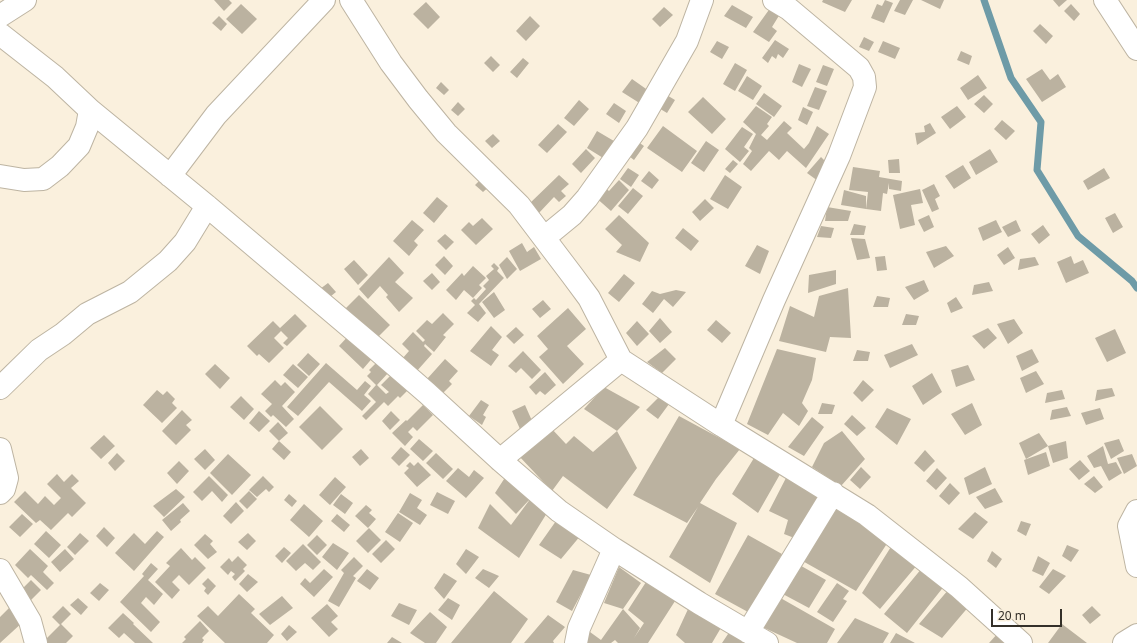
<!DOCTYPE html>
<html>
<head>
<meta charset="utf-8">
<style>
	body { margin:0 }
	#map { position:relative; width:1137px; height:643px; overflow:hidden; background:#faf0dd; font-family:"Noto Sans",sans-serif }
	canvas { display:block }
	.scale { position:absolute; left:991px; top:609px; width:71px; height:18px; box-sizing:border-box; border:2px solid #343029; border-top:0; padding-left:5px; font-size:12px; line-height:14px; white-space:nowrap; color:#343029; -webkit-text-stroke:3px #faf0dd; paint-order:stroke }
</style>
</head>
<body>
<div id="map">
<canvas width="1137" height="643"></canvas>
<div class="scale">20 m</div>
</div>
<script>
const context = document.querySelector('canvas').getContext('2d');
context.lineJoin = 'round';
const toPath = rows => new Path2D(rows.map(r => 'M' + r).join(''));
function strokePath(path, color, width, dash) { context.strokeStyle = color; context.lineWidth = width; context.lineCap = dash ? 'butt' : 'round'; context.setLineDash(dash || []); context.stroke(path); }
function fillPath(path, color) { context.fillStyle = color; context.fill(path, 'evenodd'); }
const stream = toPath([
	[984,0,1011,78,1041,122,1037,170,1078,236,1132,281,1137,288]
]);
const building = toPath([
	[214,0,229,0,232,3,224,11],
	[823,0,852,0,845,12,822,2],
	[885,0,893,3,884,23,871,18,877,4,882,6],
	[900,0,913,0,905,15,894,11],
	[921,0,944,0,940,9],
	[1053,0,1067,0,1059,7],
	[426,2,440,17,428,29,413,14],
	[241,4,257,19,242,34,226,19],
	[1071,4,1080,14,1074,21,1064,11],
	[732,5,753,17,746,28,724,16],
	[664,7,673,15,660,27,652,19],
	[771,7,780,14,772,27,777,31,769,42,753,32],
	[219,16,227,24,221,31,212,23],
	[530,16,540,26,526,41,516,31],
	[1040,24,1053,36,1046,44,1033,31],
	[864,37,874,42,869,51,859,47],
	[775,40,789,49,783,58,778,54,776,59,772,56,768,63,762,58],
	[717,41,729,47,722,59,710,52],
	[883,41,900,48,895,59,878,52],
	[961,51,972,56,969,65,957,60],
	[491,56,500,65,493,72,484,63],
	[523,58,529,63,517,78,510,72],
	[735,63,747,70,735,91,723,84],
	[799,64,811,69,802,87,792,82],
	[823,65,834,69,827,86,816,82],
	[1042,69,1050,80,1058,74,1066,87,1042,102,1026,79],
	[978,75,987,88,968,100,960,88],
	[747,76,762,86,753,100,738,91],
	[632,79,649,91,641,104,622,92],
	[441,82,449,90,444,95,436,88],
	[815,87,827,91,819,110,807,106],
	[764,93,782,106,774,117,756,104],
	[665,94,675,100,667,113,657,107],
	[984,95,993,104,984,113,974,104],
	[703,97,726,119,712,134,688,112],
	[579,100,589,109,574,126,564,118],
	[458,102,465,109,458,116,451,110],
	[614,103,626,111,619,123,606,114],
	[756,106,772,117,767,124,769,126,761,135,767,140,784,121,792,128,787,133,804,149,809,143,817,126,829,134,806,168,787,151,779,160,769,151,751,171,743,164,752,151,749,148,756,134,743,122],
	[957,106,966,117,950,129,941,117],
	[803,107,813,112,807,125,798,120],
	[1002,120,1015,131,1006,140,994,129],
	[930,123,936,133,917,145,915,133,925,132,924,126],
	[558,124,567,132,547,153,538,145],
	[663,126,697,151,682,172,647,148],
	[742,127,753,134,744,147,749,151,740,162,725,149],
	[597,131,619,144,608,161,587,148],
	[493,134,500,141,492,148,485,141],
	[634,139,644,146,634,160,625,153],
	[706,141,719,150,704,172,691,163],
	[586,149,595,158,581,173,572,164],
	[990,149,998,162,976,175,969,162],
	[821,157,829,165,818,181,807,173],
	[899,159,900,173,889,173,888,160],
	[733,160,738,164,730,173,725,169],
	[963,165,971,178,954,189,945,176],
	[853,167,880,171,879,177,902,181,901,191,889,189,889,183,887,194,883,193,881,211,866,209,868,192,849,190],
	[628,168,639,175,631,187,620,179],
	[1104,168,1110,178,1088,190,1083,181],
	[649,171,659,180,652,189,641,181],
	[559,175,569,184,561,191,566,196,559,202,554,197,538,214,529,204],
	[725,175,742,187,728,209,710,199],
	[482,178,491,185,483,192,475,185],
	[619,180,629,190,611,211,594,196,603,186,609,191],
	[934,184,940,196,935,199,939,209,932,212,922,190],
	[633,188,643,196,628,214,618,206],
	[920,189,923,203,911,205,915,225,900,229,893,195],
	[844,190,866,196,866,209,841,205],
	[437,197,448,206,434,223,423,213],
	[705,199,714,208,700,221,692,212],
	[827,207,851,211,848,221,825,221],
	[1115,213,1123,227,1113,233,1105,218],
	[619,215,649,243,640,262,616,252,622,245,605,229],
	[929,215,934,227,924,232,918,220],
	[482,218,493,229,476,245,461,230,469,222,473,226],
	[412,220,424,230,414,241,418,245,409,256,393,241],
	[996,220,1002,232,983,241,978,228],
	[1016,220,1021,231,1008,237,1002,227],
	[854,224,866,226,864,235,850,235],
	[1043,225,1050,235,1039,244,1031,234],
	[821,226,834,228,831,238,817,237],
	[683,228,699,241,691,251,675,238],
	[445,234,454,242,446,250,437,241],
	[851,238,865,239,870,258,857,260],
	[522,243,527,252,534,247,541,259,520,271,509,251],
	[757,245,769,251,760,274,745,266],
	[946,246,954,256,934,268,926,252],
	[1008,247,1015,258,1004,265,997,255],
	[444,256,453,266,445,275,435,265],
	[885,256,887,270,877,271,875,257],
	[1071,256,1074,264,1083,260,1089,273,1066,283,1057,262],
	[389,257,404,273,395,282,413,298,399,312,386,297,388,295,380,286,368,299,359,289],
	[507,257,517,269,507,279,499,265],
	[1035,257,1039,265,1018,270,1020,259],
	[354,260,368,275,358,285,344,269],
	[494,263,499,268,497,271,504,278,479,304,486,313,478,322,467,313,475,305,471,301,474,298,476,300,486,289,483,286,489,280,486,276,494,269,491,266],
	[473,266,486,278,479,285,482,288,473,298,464,290,456,300,446,290,462,273,464,276],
	[836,270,836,284,808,293,809,275],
	[432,273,440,282,432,290,423,281],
	[624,274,635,283,619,302,608,293],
	[924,280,929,291,914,300,905,287],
	[989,282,993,291,972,295,974,285],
	[328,283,336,292,325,301,316,292],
	[848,288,851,338,830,337,826,352,779,341,790,306,814,317,819,296],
	[676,290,686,292,673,307,664,299,653,313,642,304,652,291,660,294],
	[494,292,505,310,494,318,482,302],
	[359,295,390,325,373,342,342,312],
	[877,296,890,298,888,307,873,307],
	[956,297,963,308,951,313,947,303],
	[543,300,551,309,540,318,532,309],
	[568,308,586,329,567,346,584,364,563,384,539,357,548,349,537,336],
	[443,313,454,324,443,335,446,337,434,352,425,344,424,346,432,354,416,372,402,359,409,351,402,344,413,332,423,342,425,340,416,331,427,320,432,324],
	[295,314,307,326,287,346,283,343,288,338,281,331,274,338,284,348,269,363,259,354,257,356,247,346,273,321,280,328],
	[906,314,919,316,916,325,902,325],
	[660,318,672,332,660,343,649,331],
	[1014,319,1023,333,1008,344,997,324],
	[716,320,731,333,722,343,707,330],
	[637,321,649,334,637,346,626,333],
	[491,326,502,337,492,350,499,355,491,366,470,351],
	[516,327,524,335,514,344,506,336],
	[988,328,997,338,984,349,972,336],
	[1115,329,1126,353,1107,362,1095,338],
	[351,333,375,355,363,369,339,346],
	[912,344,918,355,890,368,884,355],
	[665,348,676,359,662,373,647,362],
	[777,349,816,358,812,380,802,403,808,411,799,426,783,413,768,435,747,424],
	[1032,349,1039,362,1022,371,1016,356],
	[857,350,870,352,868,361,853,361],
	[523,351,541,370,532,379,521,368,516,373,508,366],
	[308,353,320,364,309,376,297,365],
	[445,359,458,371,449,381,452,384,443,393,427,379],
	[378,361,389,372,377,385,386,394,389,392,381,385,392,374,408,390,400,398,398,396,388,406,384,402,366,420,362,416,376,402,368,394,376,385,367,376,371,372,369,370],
	[326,363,357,390,365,381,371,386,364,395,371,401,362,411,329,382,298,416,287,407],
	[215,364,230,378,220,389,205,374],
	[293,364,308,377,298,388,283,375],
	[968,365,975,380,956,387,951,370],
	[1036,371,1044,384,1026,393,1020,378],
	[545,372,556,385,545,395,540,391,536,395,529,387],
	[932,373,942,392,923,405,912,386],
	[275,380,281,386,285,382,295,392,282,406,294,419,286,427,273,415,271,417,265,411,272,404,261,394],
	[863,380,874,390,862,402,853,393],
	[604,387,640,407,617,431,637,468,607,509,563,476,552,491,518,455,551,428,566,444,574,436,593,452,617,431,584,409],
	[1112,388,1115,396,1095,401,1097,390],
	[157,390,163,395,167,391,175,399,172,403,177,408,162,423,143,405],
	[1062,390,1065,399,1045,403,1047,393],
	[662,394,672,400,658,419,646,410],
	[241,396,254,409,244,420,230,407],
	[481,400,489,405,483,415,486,417,482,425,469,416],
	[822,403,835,405,832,414,818,414],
	[972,403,982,425,965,435,951,414],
	[423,405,433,415,417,431,413,427,408,432,413,437,405,446,392,433,406,420,407,421],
	[525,405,533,423,520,429,512,411],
	[320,406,343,429,322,450,299,427],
	[1067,407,1071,416,1050,420,1052,410],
	[887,408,911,419,897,445,875,427],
	[1100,408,1104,419,1086,425,1081,413],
	[182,410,192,420,186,425,191,430,176,445,162,431],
	[259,411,270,421,259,432,249,423],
	[391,411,400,420,390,430,382,421],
	[852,415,866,428,857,436,844,424],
	[679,416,740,449,716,479,700,503,737,523,710,583,669,557,698,507,687,523,633,495],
	[812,417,824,427,804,456,788,447],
	[278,422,288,433,279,441,269,431],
	[842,431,865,459,841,486,812,467,824,443],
	[1039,433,1048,446,1026,459,1019,443],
	[104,435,115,446,101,459,90,448],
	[419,439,433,451,423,461,410,449],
	[1119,439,1124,451,1111,459,1104,443],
	[279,441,291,452,284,460,272,449],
	[1066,441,1068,458,1053,463,1048,446],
	[1103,446,1108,464,1116,462,1122,473,1109,481,1101,466,1094,468,1087,456],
	[401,447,410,455,399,466,391,458],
	[205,449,215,460,205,470,194,459],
	[361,449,369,458,360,466,352,457],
	[925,450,935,461,924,472,914,463],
	[1046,452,1050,466,1028,475,1024,460],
	[117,453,125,461,115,471,108,463],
	[436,453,453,469,443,479,426,463],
	[757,453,783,469,758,513,732,494],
	[228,454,251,475,232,495,210,473],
	[1132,454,1137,466,1124,474,1117,458],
	[1080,460,1090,471,1079,480,1069,469],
	[179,461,189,471,177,484,167,473],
	[410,462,414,466,418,462,431,475,417,487,404,473,409,468,406,466],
	[861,467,871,477,860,489,850,480],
	[985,467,992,484,969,495,964,478],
	[458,468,469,477,474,470,484,478,466,498,446,481],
	[937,468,947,478,936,490,926,481],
	[57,474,64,482,72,474,79,481,71,488,86,503,72,517,68,513,51,530,40,520,36,523,14,502,25,491,38,504,45,496,54,505,61,498,47,484],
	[209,476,228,495,222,502,212,491,202,501,193,492],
	[263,476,274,487,269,492,266,489,257,497,249,490],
	[506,476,537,492,531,498,547,513,519,558,478,528,490,504,511,525,531,498,516,514,495,493],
	[787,476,822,496,797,539,784,534,788,520,769,511],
	[1094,476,1103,487,1095,493,1084,484],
	[335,477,346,487,330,505,319,495],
	[950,483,960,493,949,505,939,496],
	[995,488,1003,502,985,509,976,497],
	[176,489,185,497,164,517,153,506],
	[249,491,257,499,247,509,239,501],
	[437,492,455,501,448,514,430,505],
	[410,493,422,500,417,508,427,515,420,525,399,512],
	[289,494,297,501,292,507,284,500],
	[341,494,353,503,345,514,333,505],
	[834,501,890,539,856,591,799,559],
	[236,502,244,511,231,524,223,516],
	[183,503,190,511,180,520,181,522,171,531,162,520],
	[304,504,323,521,309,537,290,520],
	[366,505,372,510,369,513,376,519,368,528,355,516],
	[975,512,988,522,973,539,958,529],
	[398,513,413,523,400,542,385,532],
	[22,514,33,524,20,537,9,527],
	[337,514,350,525,344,532,331,521],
	[556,521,581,535,561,559,539,545],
	[1021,521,1031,524,1026,536,1017,531],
	[104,527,115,538,107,547,96,536],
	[369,528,381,540,368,553,356,541],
	[46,531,61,545,49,558,34,544],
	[157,531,164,537,134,571,115,553,134,533,145,544],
	[80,533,89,541,75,555,67,547],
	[248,533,256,541,247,550,238,542],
	[205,534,213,541,210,544,217,552,208,559,194,545],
	[317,535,327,545,317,555,307,545],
	[748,535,782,554,748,612,715,594],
	[386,540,395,549,381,563,372,554],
	[894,542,918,564,880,609,862,593],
	[333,543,349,553,337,570,322,557],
	[303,544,321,562,313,570,305,563,296,571,286,561],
	[1067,545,1079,550,1071,562,1062,556],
	[284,547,291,553,282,563,275,556],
	[181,548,192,560,195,557,206,568,189,585,179,575,172,582,180,590,172,599,155,582,170,566,166,563],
	[30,549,48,566,43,572,54,583,47,590,31,575,28,578,15,565],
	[65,549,74,559,60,572,51,562],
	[466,549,479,557,466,574,456,564],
	[992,551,1002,559,996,568,987,561],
	[238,556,247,565,243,569,245,571,235,581,232,577,235,574,231,571,228,575,220,567,229,558,232,562],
	[1038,556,1050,563,1043,576,1032,571],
	[354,557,363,566,353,576,356,578,339,607,328,601,344,573,341,570],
	[151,563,158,569,148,580,163,594,154,605,146,597,141,603,160,622,151,632,120,602,144,576,142,574],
	[796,563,826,580,809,608,779,592],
	[619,567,641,583,623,609,604,603],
	[922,568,945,585,907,633,884,614],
	[324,569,333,577,314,597,300,584,305,578,310,583],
	[367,569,379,578,370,590,357,581],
	[483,569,499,576,489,588,475,578],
	[1053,569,1066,576,1049,594,1039,587],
	[573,570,591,575,572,611,556,602],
	[444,573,457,581,444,599,434,588],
	[248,574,258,582,247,592,239,584],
	[208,578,216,586,208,595,204,591,206,588,202,584],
	[31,580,41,590,29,602,19,592],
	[646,582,677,598,648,643,618,643,615,640,611,643,586,643,590,632,601,640,623,609,640,628,634,638,644,623,628,610],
	[100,583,109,590,99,601,90,593],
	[837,583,849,591,843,599,847,601,833,622,817,612],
	[949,589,970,605,942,638,919,624],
	[494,591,528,619,511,643,451,643],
	[239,594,255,609,251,613,274,635,267,643,225,643,197,616,208,606,218,616],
	[282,596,293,608,270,625,259,614],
	[777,596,835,629,827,643,797,643,758,625],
	[78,598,88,607,81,615,70,605],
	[448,598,460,605,452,620,438,610],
	[399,603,417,610,409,625,391,616],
	[327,604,338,616,331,622,338,629,329,637,311,618],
	[63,606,71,614,61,624,73,636,66,643,42,643,60,625,52,617],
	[1092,606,1101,615,1090,624,1082,615],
	[10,607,24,621,0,643,0,617],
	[689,607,722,626,712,643,685,643,676,635],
	[430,612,447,627,436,643,425,643,410,633],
	[123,613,134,623,133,624,153,643,135,643,124,633,119,638,108,628],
	[548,615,565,627,553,641,554,643,524,643],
	[855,618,889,633,883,643,837,643],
	[200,621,209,631,202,638,204,640,202,643,182,643,186,639,184,637],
	[1062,624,1087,643,1048,643],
	[289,625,297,632,287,641,281,634],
	[732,628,758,643,722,643],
	[999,632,1011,643,989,643],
	[896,633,915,643,890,643],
	[392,637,402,643,387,643]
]);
const minor = toPath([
	[351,0,391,63,418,99,446,133,519,205,572,275,589,298,621,360],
	[1105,0,1137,49],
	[0,16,25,0],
	[0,34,55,77,90,110,207,206,375,348,427,393,500,460,559,511,614,549,699,603,767,643],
	[0,176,24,180,43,179,60,166,79,146,87,127,90,110],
	[170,176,216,115,324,0],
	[544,238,572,215,587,198,637,128,687,41,702,0],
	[0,388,39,350,63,334,87,314,130,292,168,261,185,242,207,206],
	[721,425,774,300,839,156,865,87,864,77,859,68,789,9,774,0],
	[0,449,7,478,4,489,0,493],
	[500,460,621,360,721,425,867,515,959,587,1021,643],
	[1137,511,1129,526,1137,566],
	[0,570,30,621,36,643],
	[748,632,833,493],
	[576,643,579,628,614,549],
	[1124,643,1137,635]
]);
strokePath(stream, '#6e9ba7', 7);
fillPath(building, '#bbb2a0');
strokePath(minor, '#bdb4a2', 24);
strokePath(minor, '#fff', 22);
</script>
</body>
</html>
